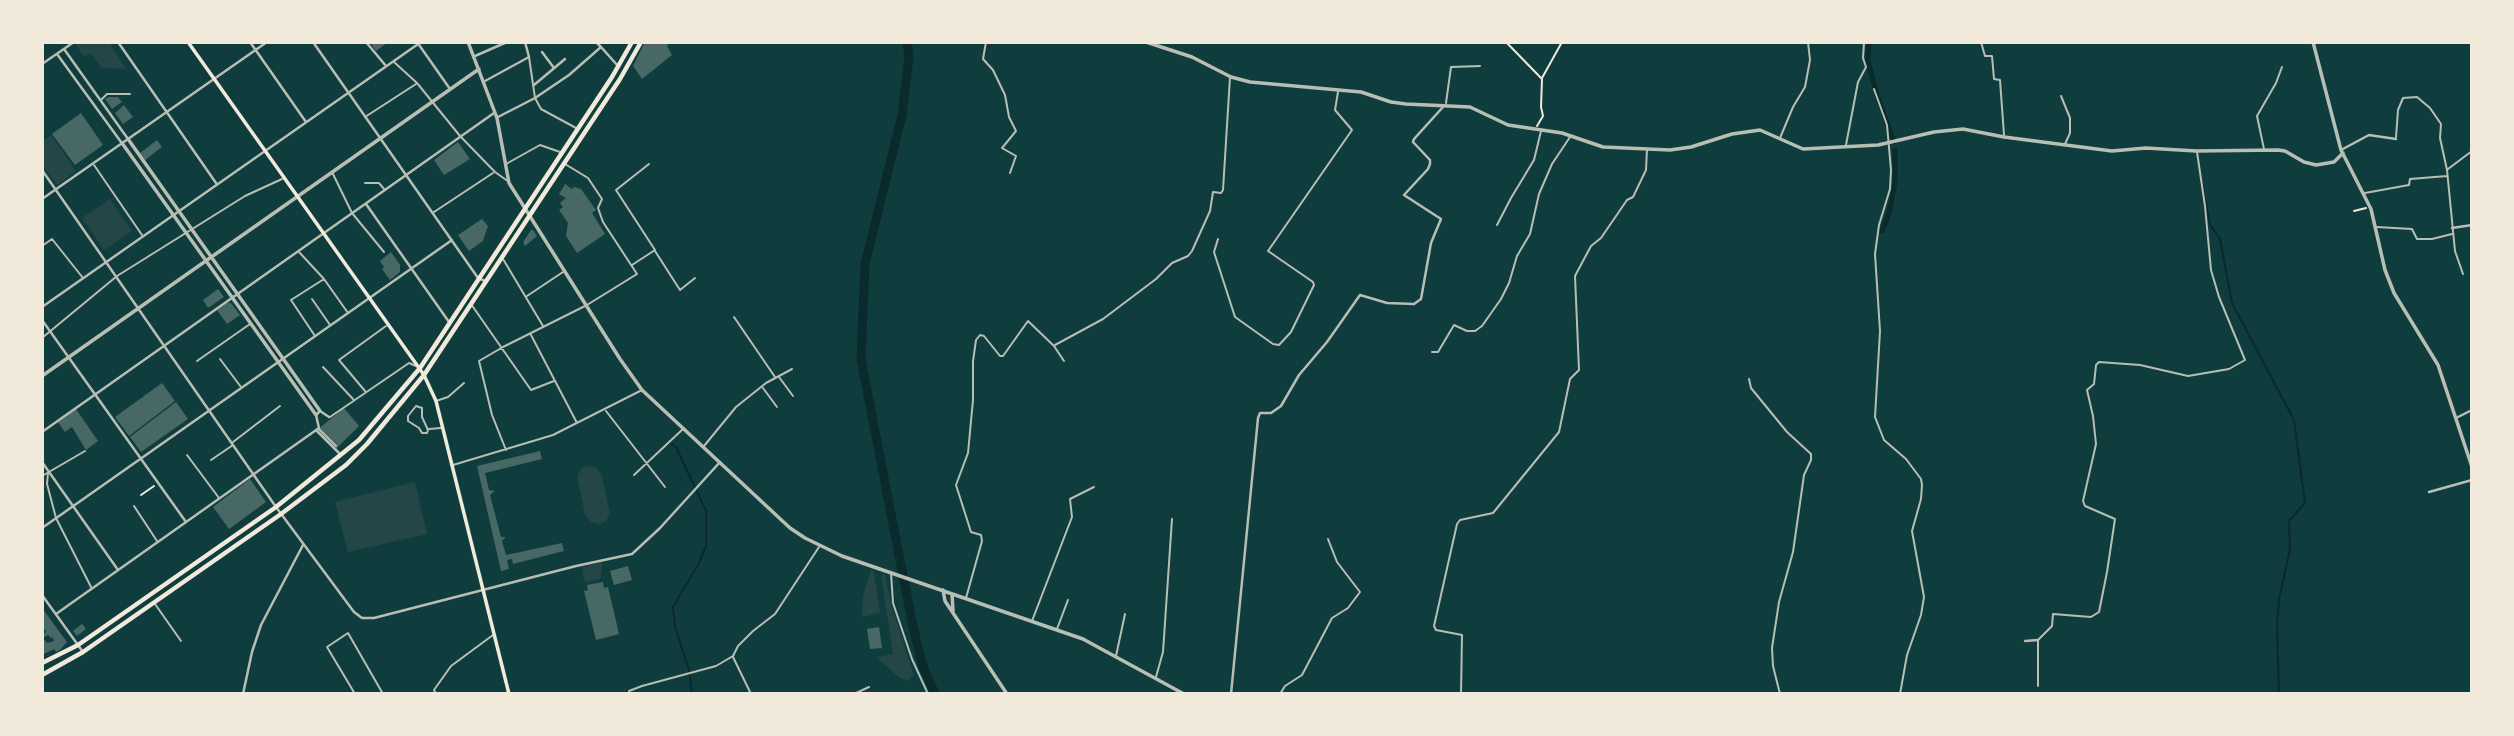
<!DOCTYPE html>
<html>
<head>
<meta charset="utf-8">
<style>
	body { margin:0 }
	#map { position:relative; width:2514px; height:736px; overflow:hidden; background:#0f3d3e; font-family:"Asap Condensed",sans-serif }
	canvas { display:block }
	.frame { position:absolute; inset:0; border:44px solid #f1e9da; pointer-events:none }
</style>
</head>
<body>
<div id="map">
<canvas width="2514" height="736"></canvas>
<div class="frame"></div>
</div>
<script>
const context = document.querySelector('canvas').getContext('2d');
context.lineJoin = 'round';
function fillPath(path, color) { context.fillStyle = color; context.fill(path, 'evenodd'); }
const toPath = rows => new Path2D(rows.map(r => 'M' + r).join(''));
function strokePath(path, color, width, dash) { context.strokeStyle = color; context.lineWidth = width; context.lineCap = dash ? 'butt' : 'round'; context.setLineDash(dash || []); context.stroke(path); }
const green = toPath([
	[81,42,109,42,126,69,102,68,91,54,84,56,76,45],
	[51,135,76,171,57,185,42,165,42,141],
	[110,199,132,231,104,250,82,218],
	[586,466,596,467,602,476,610,514,605,522,600,524,591,522,585,515,577,476,582,468],
	[415,482,427,534,348,552,335,502],
	[603,562,600,579,588,582,584,580,582,567],
	[871,570,874,572,880,613,862,617,863,596],
	[883,574,885,574,891,604,914,675,908,681,899,677,876,657,893,654,881,576]
]);
const stream = toPath([
	[2202,183,2210,225,2220,239,2232,303,2294,420,2305,503,2289,521,2290,548,2279,600,2277,624,2279,694],
	[670,443,676,447,706,511,706,546,698,565,673,607,675,627,689,670,692,694]
]);
const canal = toPath([
	[1869,42,1868,61,1877,95,1894,142],
	[1882,231,1889,214,1895,182,1895,150]
]);
const river = toPath([
	[907,42,909,57,902,115,865,264,861,359,912,622,922,664,935,694]
]);
const building = toPath([
	[370,42,388,42,376,51],
	[645,42,670,42,667,46,672,55,642,79,633,66],
	[109,97,118,97,122,102,112,109,105,99],
	[124,105,133,117,123,124,115,113],
	[81,113,103,145,75,165,52,134],
	[157,140,162,147,145,160,140,153],
	[458,142,470,159,444,175,434,160],
	[565,184,572,189,574,187,581,189,596,210,592,213,605,234,577,253,566,236,568,223,559,210,563,207,560,203,566,198,559,194],
	[482,219,488,226,483,241,469,251,458,235],
	[531,230,533,230,537,236,525,246,523,242],
	[391,252,400,265,400,272,390,280,382,269,384,267,380,261],
	[218,289,224,297,208,308,203,300],
	[227,303,231,303,240,315,227,324,217,310],
	[162,383,175,401,129,436,115,417],
	[176,402,188,419,141,452,130,437],
	[344,408,359,426,336,449,317,430],
	[76,409,98,441,86,450,72,427,65,432,58,422],
	[540,451,542,459,485,473,489,490,495,491,490,495,501,537,506,537,502,541,506,555,562,543,564,551,513,564,512,559,507,560,509,569,501,571,477,466],
	[250,479,266,502,229,529,213,507],
	[628,566,632,580,614,585,610,571],
	[603,582,604,588,608,587,619,634,596,640,584,591,588,590,587,585],
	[42,608,67,642,60,650,56,652,54,649,42,655,42,642,45,640,47,643,54,641,53,637,51,638,48,635,45,637,43,634,46,632,42,626],
	[82,624,86,629,77,636,73,631],
	[879,627,882,648,870,649,867,629]
]);
const path = toPath([
	[1506,42,1542,79,1541,107,1543,116,1537,126],
	[1542,78,1562,42],
	[2354,211,2366,208],
	[141,495,154,486]
]);
const service = toPath([
	[986,42,983,59,993,70,1005,95,1009,117,1016,131,1002,148,1016,156,1010,173],
	[1981,42,1985,56,1992,56,1994,79,2000,80,2004,135],
	[394,62,417,83,460,136,495,172,509,182],
	[485,81,529,57,535,98,541,109,576,128],
	[1874,89,1887,125,1891,170,1890,189,1879,225,1875,254,1880,331,1875,417,1884,440,1906,459,1921,479,1922,485,1921,499,1912,531,1924,597,1921,615,1907,655,1900,694],
	[2061,96,2070,118,2070,133,2065,144],
	[1446,103,1451,67,1480,66],
	[365,117,416,84],
	[2396,137,2398,110,2403,98,2417,97,2430,108,2441,124,2440,138,2447,170,2455,251,2463,274],
	[1780,138,1793,107,1805,87,1810,60,1808,42],
	[1846,145,1858,82,1866,67,1863,58,1864,42],
	[2264,149,2257,116,2276,83,2282,67],
	[506,164,540,145,560,152],
	[94,165,142,235],
	[2448,169,2472,151],
	[332,172,352,213,384,252],
	[365,183,379,183,384,189],
	[2365,193,2409,185,2410,179,2447,176],
	[434,212,493,173],
	[1497,225,1511,198,1534,160,1541,131],
	[2377,227,2412,229,2417,239,2432,239,2452,234],
	[1218,239,1214,252,1235,317,1273,344,1279,345,1291,332,1314,285,1313,282,1268,251,1352,130,1335,110,1338,92],
	[42,246,52,239,83,278],
	[655,251,680,290,695,278],
	[299,252,324,279,348,313],
	[503,259,543,326],
	[632,265,655,250,616,190,649,164],
	[527,296,563,272],
	[312,299,330,325],
	[471,304,531,390,554,381],
	[734,317,775,377],
	[531,335,577,423],
	[315,336,291,300,324,279],
	[42,338,117,276,245,196,282,179],
	[1055,345,1103,319,1156,279,1172,263,1188,256,1192,251,1210,211,1213,192,1221,193,1223,190,1230,77],
	[1432,352,1438,352,1454,325,1467,331,1475,331,1482,326,1501,299,1509,283,1517,256,1530,234,1539,194,1552,164,1570,137],
	[220,359,241,387],
	[197,361,250,324],
	[323,367,353,399],
	[779,377,793,396],
	[1749,379,1751,388,1787,432,1811,454,1811,460,1804,475,1793,552,1779,602,1772,648,1773,666,1780,694],
	[763,388,777,407],
	[365,391,339,360,386,326],
	[436,401,448,397,464,383],
	[606,411,665,487],
	[330,417,409,363,416,366],
	[233,442,280,406],
	[704,446,736,407,766,383,792,369],
	[506,450,492,415,479,361,503,347,587,305,637,274,603,222,598,208,602,199,588,178,565,164],
	[187,455,219,498],
	[211,460,233,445],
	[453,465,553,435,642,390],
	[48,473,47,484,56,518,91,587],
	[634,475,683,429],
	[42,476,85,451],
	[134,506,157,541],
	[891,573,893,603,912,659,928,694],
	[966,598,982,541,981,535,971,532,956,485,968,453,973,400,973,361,976,340,980,335,984,336,1000,356,1003,356,1028,321,1054,346,1064,361],
	[155,604,181,641],
	[1032,621,1072,517,1070,499,1094,487],
	[1057,629,1068,600],
	[1116,656,1125,614],
	[733,657,751,694],
	[1156,677,1163,652,1172,519],
	[2038,686,2038,640,2052,626,2053,614,2091,617,2099,612,2107,572,2115,519,2085,506,2083,501,2096,444,2093,416,2087,390,2094,384,2096,365,2099,362,2140,365,2188,376,2229,369,2245,360,2219,297,2211,270,2205,206,2197,152],
	[355,694,327,647,348,633,383,694],
	[436,694,434,690,451,666,493,635],
	[630,694,629,691,642,686,716,666,733,656,738,646,753,631,775,614,819,547],
	[854,694,869,687],
	[1280,694,1285,686,1302,675,1332,618,1348,608,1360,592,1337,562,1328,539],
	[1461,694,1462,635,1436,630,1434,626,1457,524,1460,520,1493,513,1559,432,1570,379,1579,370,1575,276,1591,246,1601,238,1627,200,1633,197,1646,170,1647,149]
]);
const pedestrian = toPath([
	[101,100,107,94,130,94],
	[416,406,422,408,422,417,428,430,427,433,422,433,419,428,408,421,408,416,416,406],
	[319,429,336,446],
	[429,429,441,428]
]);
const minor = toPath([
	[118,42,216,183],
	[250,42,306,122],
	[313,42,478,278,485,281],
	[366,42,386,66],
	[417,42,450,89],
	[525,42,529,57],
	[596,42,601,47],
	[64,49,128,139],
	[542,52,554,68],
	[57,54,121,142],
	[475,56,507,42],
	[42,64,74,42],
	[534,85,565,59],
	[498,117,535,98,569,75,601,47,618,66],
	[2341,150,2369,135,2396,139],
	[42,170,276,507,354,612,362,618,374,618,576,566,632,554,660,528,720,462],
	[42,199,267,42],
	[366,204,449,322],
	[2452,228,2472,225],
	[42,307,421,42],
	[42,320,186,522],
	[2456,418,2472,410],
	[316,430,341,455],
	[42,432,494,113],
	[42,462,118,570],
	[2429,492,2472,480],
	[42,528,452,240],
	[42,595,83,652],
	[56,614,319,428,316,415,320,411,329,417],
	[2025,641,2038,640],
	[243,694,252,652,261,625,303,545],
	[1231,694,1258,418,1260,413,1271,413,1281,406,1299,375,1327,342,1360,295,1387,303,1414,304,1421,299,1431,243,1441,219,1404,195,1428,169,1430,164,1430,160,1413,142,1414,139,1443,107]
]);
const tertiary = toPath([
	[468,42,497,118,509,183,620,359,642,390,790,528,805,538,842,556,1083,639,1184,694],
	[1146,42,1192,57,1231,77,1250,82,1361,92,1391,102,1406,104,1470,107,1508,125,1562,133,1603,147,1670,150,1691,147,1732,134,1760,130,1803,149,1878,145,1934,132,1963,129,2004,137,2112,151,2146,148,2196,151,2278,150,2285,151,2304,162,2316,165,2334,162,2343,153],
	[2313,42,2341,150,2371,209,2385,270,2394,293,2438,365,2472,467],
	[128,139,320,411],
	[122,143,316,415],
	[42,376,479,69],
	[943,590,945,601,1007,694],
	[952,594,953,611]
]);
const secondary = toPath([
	[188,42,424,375,436,401,509,694]
]);
const primary = toPath([
	[42,663,78,645,276,507,359,440,420,368,612,77,632,42],
	[42,675,83,652,281,514,346,465,367,444,424,375,620,79,641,42]
]);
fillPath(green, '#244646');
strokePath(stream, '#0a2a2b', 2);
strokePath(canal, '#0a2a2b', 5);
strokePath(river, '#0a2a2b', 9);
fillPath(building, '#486865');
strokePath(path, '#f1e9da', 2);
strokePath(service, '#b8beb3', 2);
strokePath(pedestrian, '#b8beb3', 2);
strokePath(minor, '#b8beb3', 2.5);
strokePath(tertiary, '#b8beb3', 3.5);
strokePath(secondary, '#f1e9da', 3.5);
strokePath(primary, '#f1e9da', 4.5);
</script>
</body>
</html>
